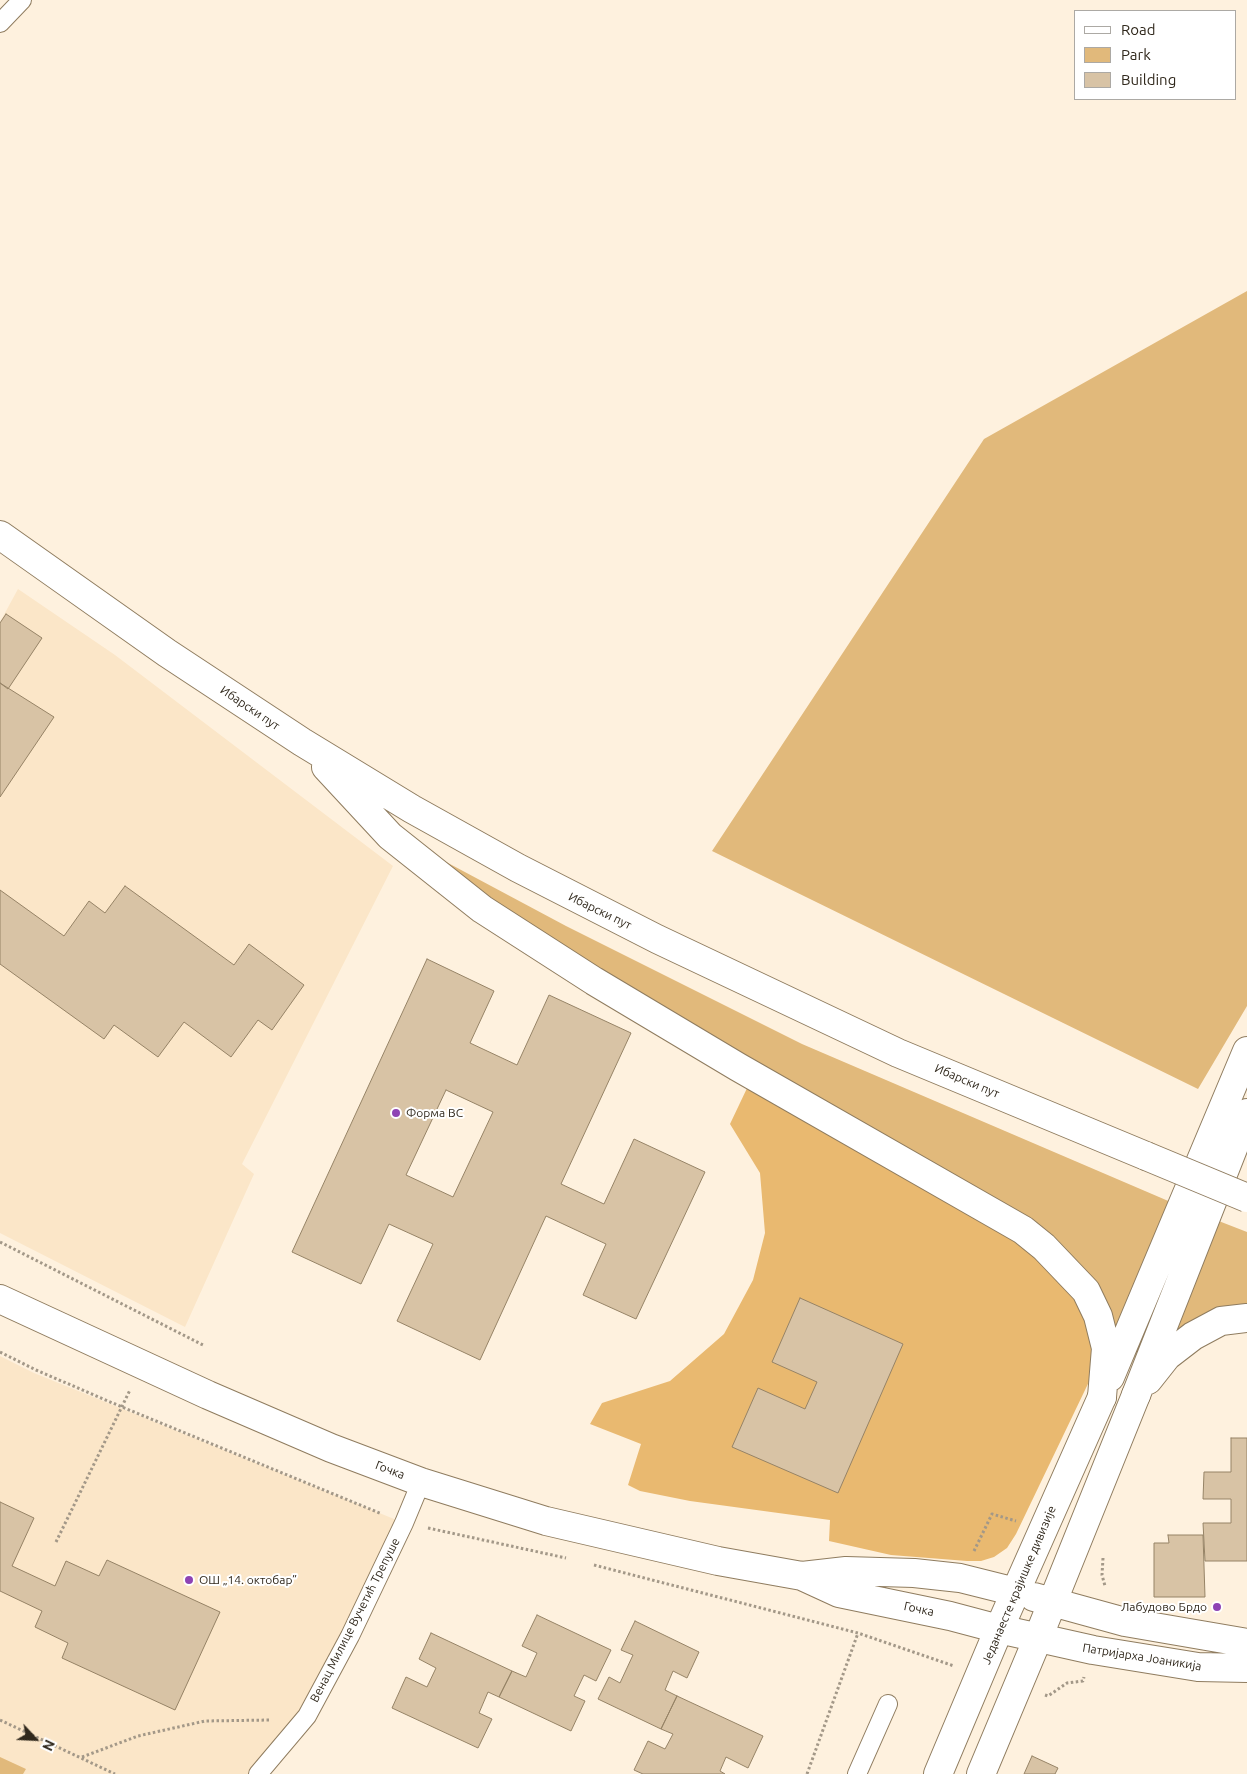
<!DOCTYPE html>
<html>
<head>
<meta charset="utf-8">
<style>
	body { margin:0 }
	#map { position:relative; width:1247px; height:1774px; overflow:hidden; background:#fef1de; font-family:Ubuntu,sans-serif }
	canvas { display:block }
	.legend { position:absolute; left:1074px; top:10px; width:162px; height:90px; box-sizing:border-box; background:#fff; border:1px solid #aca9a4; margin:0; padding:6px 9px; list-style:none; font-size:15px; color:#30281c }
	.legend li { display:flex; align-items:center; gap:10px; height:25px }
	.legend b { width:25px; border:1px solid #aca9a4 }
	.north { position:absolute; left:10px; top:1714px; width:50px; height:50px; -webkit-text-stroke:4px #fff; paint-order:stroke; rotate:115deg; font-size:14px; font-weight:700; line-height:20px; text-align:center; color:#30281c }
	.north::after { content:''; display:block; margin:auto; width:18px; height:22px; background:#30281c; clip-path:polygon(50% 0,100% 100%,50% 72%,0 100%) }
</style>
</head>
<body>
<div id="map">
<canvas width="1247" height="1774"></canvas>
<ul class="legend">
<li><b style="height:6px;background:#fff"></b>Road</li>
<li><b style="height:14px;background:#e1b97b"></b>Park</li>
<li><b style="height:14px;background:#d8c3a5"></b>Building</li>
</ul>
<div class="north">N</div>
</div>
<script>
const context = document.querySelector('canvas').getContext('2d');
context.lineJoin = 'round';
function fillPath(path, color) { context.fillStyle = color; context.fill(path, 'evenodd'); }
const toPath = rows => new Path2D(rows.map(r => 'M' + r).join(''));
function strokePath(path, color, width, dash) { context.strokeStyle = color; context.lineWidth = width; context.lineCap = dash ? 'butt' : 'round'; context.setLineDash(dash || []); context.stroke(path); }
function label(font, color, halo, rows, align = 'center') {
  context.font = font + ' Ubuntu,sans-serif'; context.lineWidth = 4; context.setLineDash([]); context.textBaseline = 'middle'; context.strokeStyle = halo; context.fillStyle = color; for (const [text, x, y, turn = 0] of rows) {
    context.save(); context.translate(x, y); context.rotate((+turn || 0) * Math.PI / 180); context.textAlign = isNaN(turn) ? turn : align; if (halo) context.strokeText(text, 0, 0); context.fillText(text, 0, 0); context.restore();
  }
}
const built = toPath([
	[18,589,115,655,393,866,242,1164,254,1174,185,1327,0,1233,0,622],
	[0,1356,34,1373,404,1523,350,1636,258,1774,0,1774]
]);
const green = toPath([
	[1247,291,1247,1006,1198,1089,712,851,984,439],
	[433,855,566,926,802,1044,1180,1206,1114,1351,655,1006,429,860],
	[1211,1218,1247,1232,1247,1309,1161,1350],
	[0,1757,26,1769,23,1774,0,1774]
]);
const forest = toPath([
	[749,1084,990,1216,1055,1269,1086,1314,1097,1365,1016,1534,1007,1548,994,1557,981,1561,967,1561,891,1555,829,1541,830,1520,690,1501,640,1491,628,1485,641,1444,590,1424,602,1403,670,1381,724,1334,753,1280,765,1233,760,1173,730,1124]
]);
const building = toPath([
	[6,614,42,638,8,689,0,683,0,623,6,614],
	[0,683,54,717,0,797,0,683],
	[125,886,234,965,249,944,304,985,272,1030,258,1020,231,1057,184,1022,158,1057,114,1025,104,1039,0,964,0,890,64,936,89,901,105,913,125,886],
	[427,959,494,991,470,1043,517,1065,549,995,631,1033,561,1184,604,1204,634,1139,705,1172,636,1319,583,1295,606,1244,546,1216,480,1360,397,1321,433,1244,389,1224,361,1284,292,1252,427,959],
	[446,1090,493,1112,453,1197,406,1175,446,1090],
	[800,1298,903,1344,838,1493,732,1447,758,1388,805,1409,817,1382,772,1362,800,1298],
	[1231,1438,1247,1438,1247,1561,1205,1561,1203,1523,1231,1523,1231,1499,1203,1499,1204,1472,1231,1472,1231,1438],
	[0,1502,34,1518,12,1566,55,1586,66,1561,99,1576,107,1560,220,1612,175,1710,62,1658,68,1643,35,1627,42,1611,0,1591,0,1502],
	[1168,1535,1203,1535,1205,1597,1154,1597,1154,1543,1169,1543,1168,1535],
	[537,1615,611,1650,596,1681,584,1675,574,1696,585,1701,571,1731,499,1697,512,1671,526,1677,537,1653,522,1646,537,1615],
	[635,1621,699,1652,687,1678,673,1671,665,1690,677,1696,661,1729,598,1699,609,1677,620,1683,633,1655,621,1650,635,1621],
	[431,1633,512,1671,499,1697,488,1692,479,1713,492,1719,478,1748,392,1708,406,1677,427,1687,436,1668,419,1659,431,1633],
	[677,1696,763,1736,748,1768,726,1757,720,1771,725,1774,643,1774,634,1770,648,1741,665,1749,673,1734,661,1729,677,1696],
	[1032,1756,1058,1768,1055,1774,1024,1774,1032,1756]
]);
const path = toPath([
	[0,1242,203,1345],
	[0,1352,36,1370,122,1407,382,1514],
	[428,1528,566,1558],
	[56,1542,130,1390],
	[974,1551,992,1514,1016,1521],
	[1103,1558,1102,1575,1105,1586],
	[594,1565,858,1633,954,1666],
	[1045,1695,1048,1696,1067,1683,1083,1681,1084,1677],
	[0,1720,115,1774],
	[82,1757,138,1736,205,1721,271,1720],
	[807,1774,858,1633]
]);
const service = toPath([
	[0,23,22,0],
	[258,1774,307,1716,350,1636,404,1523,421,1482],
	[857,1774,888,1704]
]);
const tertiary = toPath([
	[0,1299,208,1395,331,1448,421,1482,546,1521,718,1561,802,1576,839,1593,950,1616,999,1629,938,1774],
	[802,1576,846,1571,914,1573,960,1578,1016,1592],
	[981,1774,1038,1638]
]);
const secondary = toPath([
	[1102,1397,999,1629,1093,1650,1198,1667,1247,1668],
	[1034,1597,1125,1622,1247,1643],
	[1038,1638,1136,1395]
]);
const primary = toPath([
	[0,535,167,653,302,742,412,809,518,868,657,939,898,1053,1146,1156],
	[326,767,390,836,482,909,594,981,738,1067,1023,1230,1044,1247,1086,1291,1098,1316,1106,1348,1102,1397],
	[1110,1377,1247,1051],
	[1148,1380,1167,1356,1193,1336,1221,1321,1247,1318],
	[1136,1395,1247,1113]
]);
const primaryBridge = toPath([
	[1146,1156,1247,1198]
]);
const markers = [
	[396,1113,5,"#8e43b4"],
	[189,1580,5,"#8e43b4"],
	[1217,1607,5,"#8e43b4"]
];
const streetNames = [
	["Ибарски пут",250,708,34],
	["Ибарски пут",600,911,26],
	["Ибарски пут",967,1081,23],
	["Гочка",390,1470,21],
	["Једанаесте крајишке дивизије",1019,1585,-67],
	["Гочка",919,1609,12],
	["Венац Милице Вучетић Трепуше",355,1620,-63],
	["Патријарха Јоаникија",1142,1657,9]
];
const poiNames = [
	["Форма ВС",406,1113],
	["ОШ „14. октобар”",199,1580],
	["Лабудово Брдо",1207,1607,"right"]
];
fillPath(built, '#fbe6c8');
fillPath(green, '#e1b97b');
fillPath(forest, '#e9b970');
fillPath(building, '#d8c3a5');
strokePath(building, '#968366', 1);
strokePath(service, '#8f7c5f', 20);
strokePath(tertiary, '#8f7c5f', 30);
strokePath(secondary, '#8f7c5f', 30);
strokePath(primary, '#8f7c5f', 30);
strokePath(path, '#a39888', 3, [2.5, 2.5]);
strokePath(service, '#fff', 18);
strokePath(tertiary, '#fff', 28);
strokePath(secondary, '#fff', 28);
strokePath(primary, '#fff', 28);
strokePath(primaryBridge, '#8f7c5f', 30, []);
strokePath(primaryBridge, '#fff', 28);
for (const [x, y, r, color] of markers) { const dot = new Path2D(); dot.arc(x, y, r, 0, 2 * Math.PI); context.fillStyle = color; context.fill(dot); strokePath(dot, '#fff', 2); }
label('12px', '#30281c', '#fff', streetNames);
label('12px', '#30281c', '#fff', poiNames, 'left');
</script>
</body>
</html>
